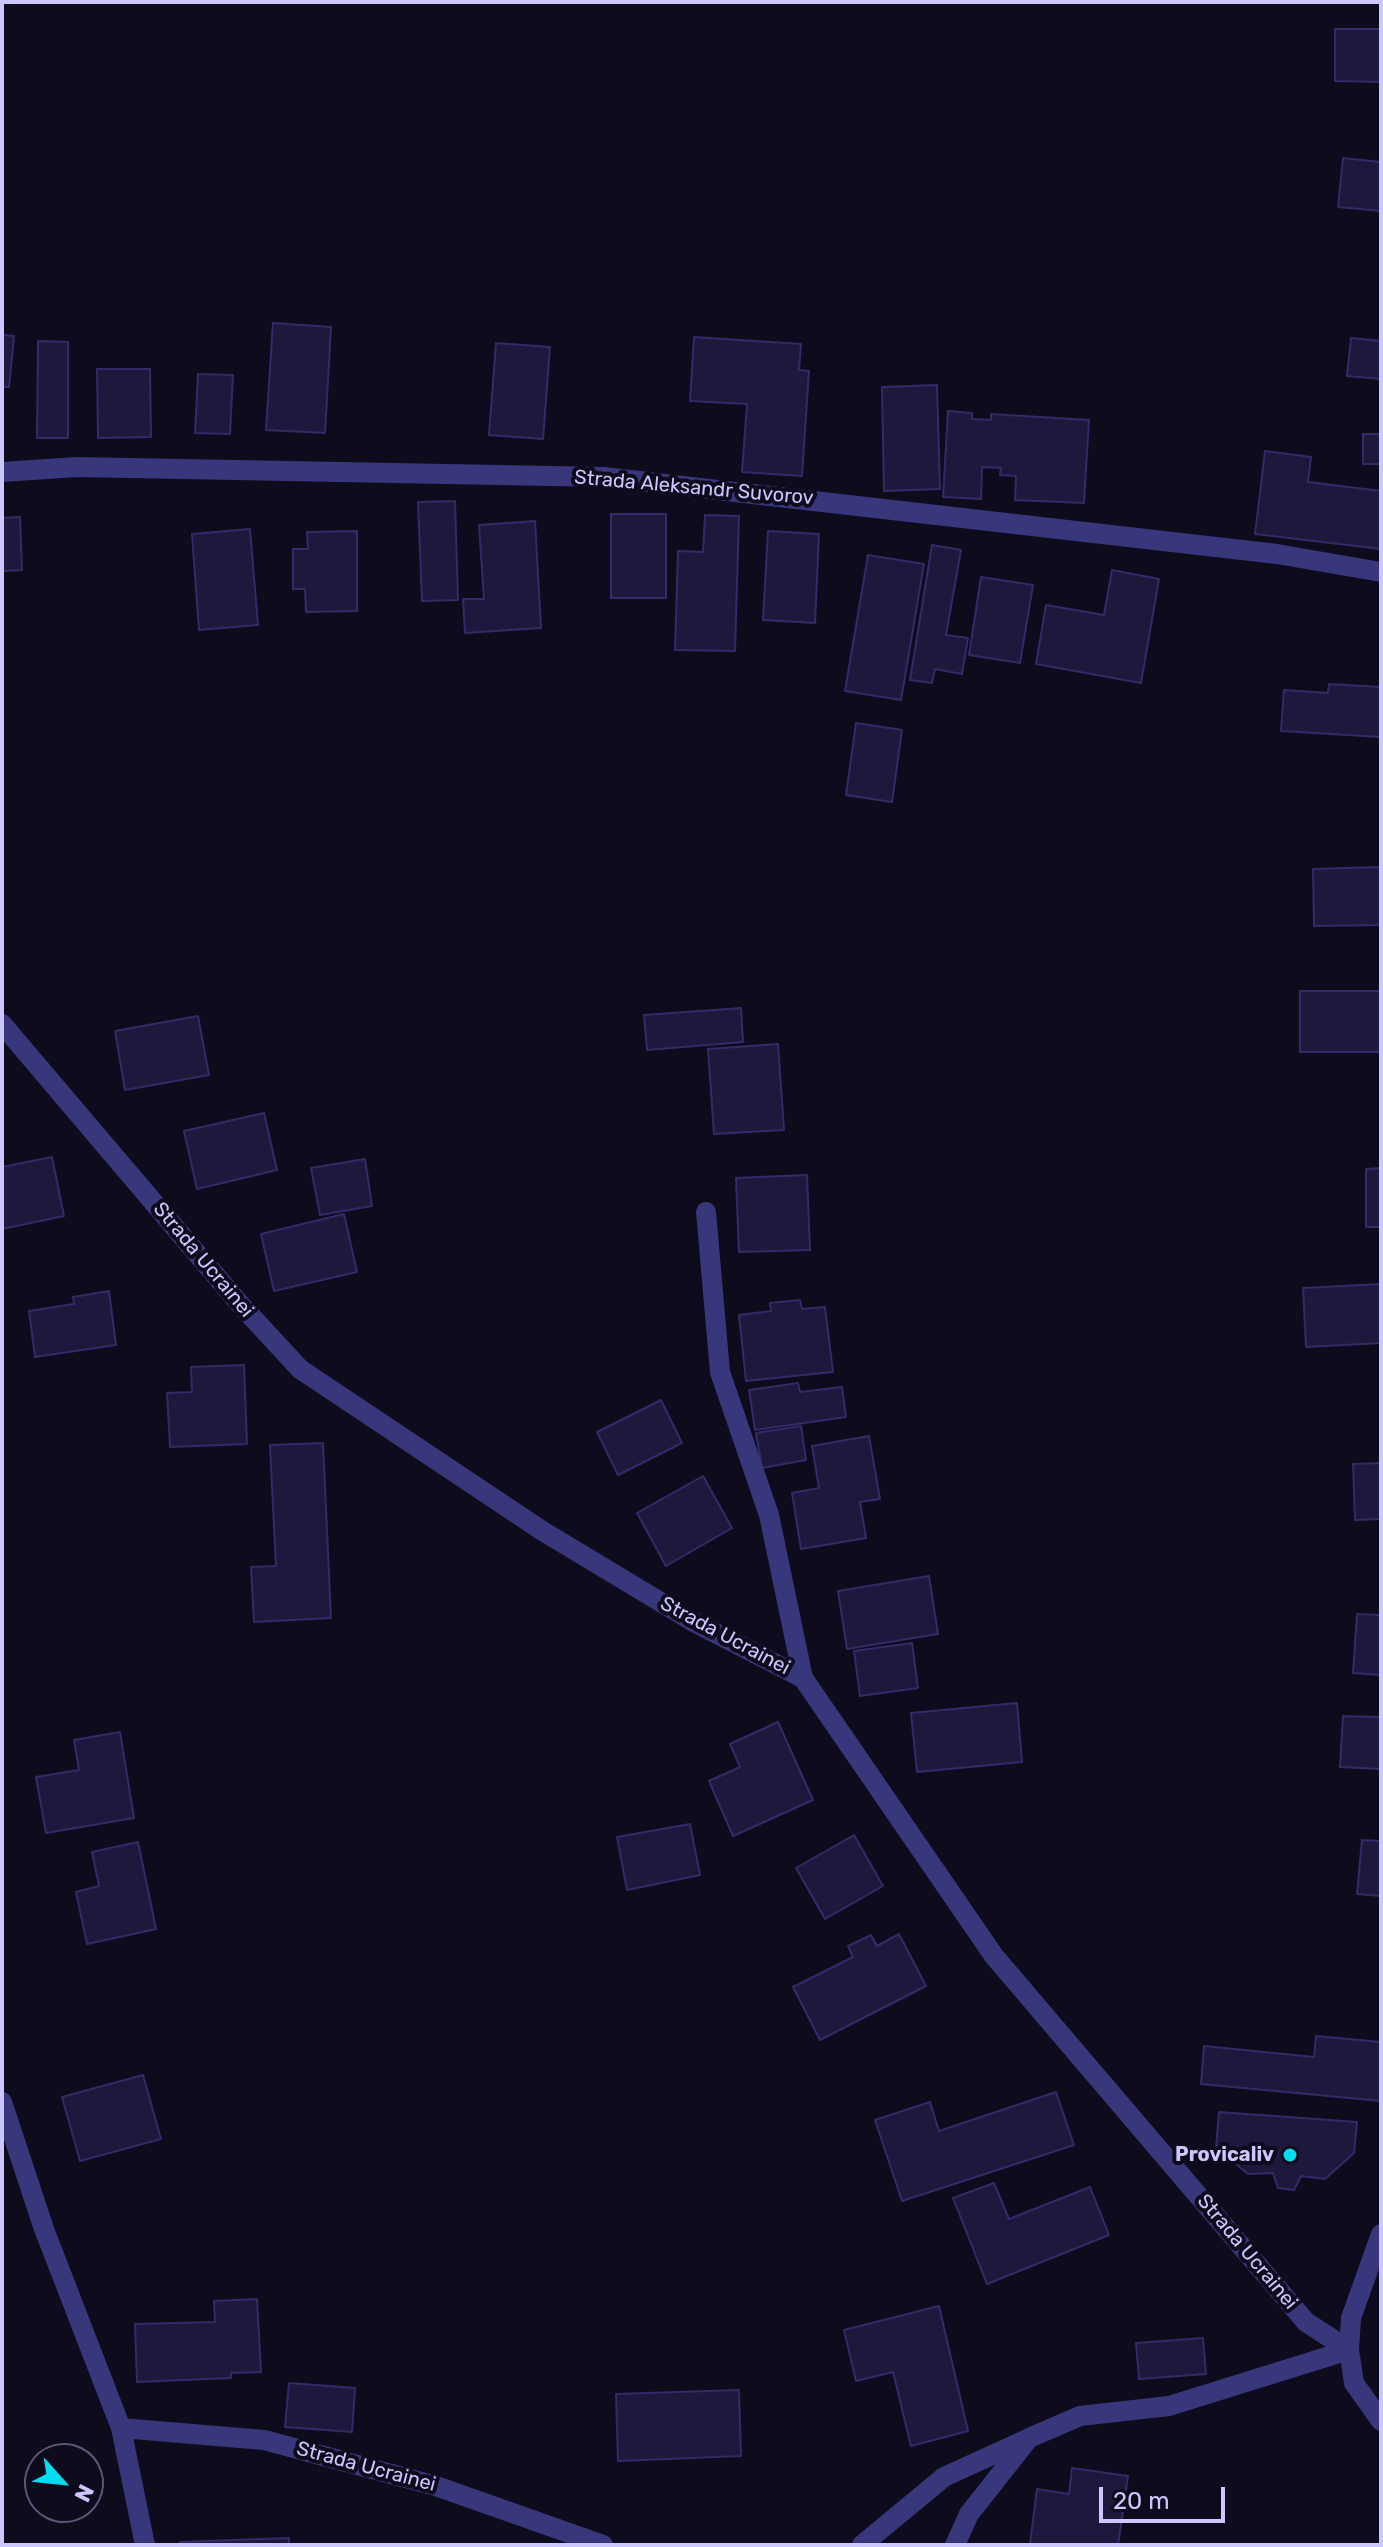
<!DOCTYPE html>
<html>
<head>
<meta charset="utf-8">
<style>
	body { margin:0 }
	#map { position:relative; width:1383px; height:2547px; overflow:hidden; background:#0e0b1d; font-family:Rubik,sans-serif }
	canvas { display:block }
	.frame { position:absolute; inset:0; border:4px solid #cdc7ff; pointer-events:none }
	.north { position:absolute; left:24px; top:2443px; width:80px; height:80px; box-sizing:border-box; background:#0e0b1d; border:2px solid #5a5677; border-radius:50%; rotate:117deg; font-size:22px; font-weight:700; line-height:32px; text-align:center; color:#cdc7ff }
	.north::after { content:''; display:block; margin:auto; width:28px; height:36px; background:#02dcf0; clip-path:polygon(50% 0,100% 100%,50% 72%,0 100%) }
	.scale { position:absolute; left:1099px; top:2487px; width:126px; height:36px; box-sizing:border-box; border:4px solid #cdc7ff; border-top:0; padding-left:10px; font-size:24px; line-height:28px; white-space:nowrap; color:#cdc7ff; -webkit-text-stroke:6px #0e0b1d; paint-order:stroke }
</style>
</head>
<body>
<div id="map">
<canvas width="1383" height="2547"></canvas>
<div class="frame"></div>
<div class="north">N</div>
<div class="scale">20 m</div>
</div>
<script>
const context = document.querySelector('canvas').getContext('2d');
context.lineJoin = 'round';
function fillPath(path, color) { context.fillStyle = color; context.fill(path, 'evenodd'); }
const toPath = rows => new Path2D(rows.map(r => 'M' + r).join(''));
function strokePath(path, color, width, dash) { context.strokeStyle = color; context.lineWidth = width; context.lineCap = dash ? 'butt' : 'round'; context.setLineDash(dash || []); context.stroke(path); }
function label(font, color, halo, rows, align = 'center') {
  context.font = font + ' Rubik,sans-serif'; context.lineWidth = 8; context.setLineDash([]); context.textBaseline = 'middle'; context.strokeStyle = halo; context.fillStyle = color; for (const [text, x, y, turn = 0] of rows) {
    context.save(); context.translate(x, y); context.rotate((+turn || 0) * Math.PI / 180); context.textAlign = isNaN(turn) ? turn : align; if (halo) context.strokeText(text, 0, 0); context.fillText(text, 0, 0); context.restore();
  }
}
const building = toPath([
	[1335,29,1381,29,1381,82,1335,81,1335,29],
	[1343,158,1381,162,1381,211,1338,207,1343,158],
	[273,323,331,327,325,433,266,430,273,323],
	[2,335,14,336,9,387,2,387,2,335],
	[694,337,801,344,799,370,809,371,802,476,742,472,747,404,690,401,694,337],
	[1351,338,1381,341,1381,379,1347,376,1351,338],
	[38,341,68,342,68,438,37,438,38,341],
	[496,343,550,347,543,439,489,435,496,343],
	[97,369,150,369,151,437,98,438,97,369],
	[198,374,233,375,230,434,195,433,198,374],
	[937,385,940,489,884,491,882,387,937,385],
	[948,411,972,413,972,419,991,420,991,414,1089,420,1084,503,1015,500,1016,476,1000,475,1001,468,982,467,981,499,943,497,948,411],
	[1363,434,1381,434,1381,464,1363,464,1363,434],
	[1265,451,1311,457,1308,482,1381,491,1381,549,1255,534,1265,451],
	[455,501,458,600,422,601,418,502,455,501],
	[611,514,666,514,666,598,611,598,611,514],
	[705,515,739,516,735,651,675,650,678,551,703,552,705,515],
	[20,517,22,570,2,571,2,518,20,517],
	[535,521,541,628,465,633,463,599,484,599,479,525,535,521],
	[250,529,258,625,199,630,192,534,250,529],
	[357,531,357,611,306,612,305,589,293,589,293,549,308,549,307,532,357,531],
	[768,531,819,534,815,623,763,620,768,531],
	[932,545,961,550,946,635,968,638,962,674,935,669,932,683,910,680,932,545],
	[868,555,924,564,901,700,845,691,868,555],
	[1112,570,1159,579,1141,683,1036,664,1046,605,1104,615,1112,570],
	[981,577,1033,585,1020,663,969,655,981,577],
	[1329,684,1381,687,1381,737,1281,731,1284,690,1328,693,1329,684],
	[856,723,902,730,892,802,846,795,856,723],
	[1381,867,1381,925,1314,926,1313,869,1381,867],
	[1300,991,1381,991,1381,1052,1300,1052,1300,991],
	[741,1008,743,1042,647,1050,644,1015,741,1008],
	[198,1016,209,1075,125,1090,115,1031,198,1016],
	[778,1044,784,1130,714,1134,708,1049,778,1044],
	[264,1113,277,1170,197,1189,184,1131,264,1113],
	[52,1157,64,1216,2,1229,2,1167,52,1157],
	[365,1159,372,1206,320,1215,311,1168,365,1159],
	[1381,1168,1381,1227,1366,1227,1366,1169,1381,1168],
	[807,1175,810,1250,739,1252,736,1178,807,1175],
	[344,1214,357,1272,274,1291,261,1234,344,1214],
	[1381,1284,1381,1343,1306,1347,1303,1288,1381,1284],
	[109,1291,116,1345,35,1357,29,1311,74,1304,73,1297,109,1291],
	[800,1300,802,1309,825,1307,833,1372,746,1381,739,1315,771,1311,770,1303,800,1300],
	[244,1365,247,1444,170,1447,167,1393,192,1392,191,1367,244,1365],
	[798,1383,800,1392,842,1387,846,1417,755,1430,749,1390,798,1383],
	[661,1400,682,1443,618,1475,597,1432,661,1400],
	[801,1426,806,1460,762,1468,756,1433,801,1426],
	[869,1436,880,1499,860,1502,866,1538,801,1549,792,1493,819,1488,812,1446,869,1436],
	[323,1443,331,1618,254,1622,251,1567,276,1566,270,1445,323,1443],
	[1381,1463,1381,1519,1355,1520,1353,1464,1381,1463],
	[703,1476,732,1528,666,1566,637,1513,703,1476],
	[929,1576,938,1634,847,1649,838,1591,929,1576],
	[1357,1614,1381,1615,1381,1675,1353,1673,1357,1614],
	[912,1643,918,1688,860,1696,854,1651,912,1643],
	[1017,1703,1022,1762,917,1772,911,1713,1017,1703],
	[1343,1716,1381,1717,1381,1769,1340,1767,1343,1716],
	[778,1722,813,1800,733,1836,709,1781,740,1767,730,1744,778,1722],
	[120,1732,134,1818,46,1833,36,1777,79,1770,74,1740,120,1732],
	[690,1824,700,1875,627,1890,617,1837,690,1824],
	[854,1835,883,1886,825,1919,796,1868,854,1835],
	[1362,1840,1381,1841,1381,1896,1357,1894,1362,1840],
	[138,1842,156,1929,87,1944,76,1892,99,1886,92,1852,138,1842],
	[899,1934,926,1986,820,2040,793,1987,853,1957,848,1946,871,1935,877,1946,899,1934],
	[1316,2036,1381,2042,1381,2101,1201,2084,1204,2046,1314,2057,1316,2036],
	[143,2075,161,2139,80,2161,62,2097,143,2075],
	[1056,2092,1074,2145,902,2201,875,2120,930,2102,939,2131,1056,2092],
	[1219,2112,1357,2122,1354,2153,1325,2179,1301,2176,1294,2190,1278,2188,1273,2173,1248,2174,1216,2148,1219,2112],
	[994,2183,1009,2219,1090,2187,1109,2235,987,2284,953,2198,994,2183],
	[257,2299,261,2372,231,2373,231,2378,137,2382,135,2324,215,2322,214,2301,257,2299],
	[939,2306,968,2431,911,2446,893,2372,856,2381,844,2330,939,2306],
	[1203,2338,1206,2374,1139,2379,1136,2343,1203,2338],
	[289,2383,355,2388,352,2432,285,2427,289,2383],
	[739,2390,741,2456,618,2461,616,2394,739,2390],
	[1072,2468,1128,2476,1118,2545,1030,2544,1037,2489,1069,2494,1072,2468],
	[289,2538,289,2545,180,2545,180,2542,289,2538]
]);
const minor = toPath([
	[2,472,77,467,604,477,1277,554,1381,572],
	[2,1024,239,1303,300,1369,541,1530,692,1621,803,1678,994,1956,1306,2322,1349,2350],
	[706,1212,720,1372,769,1515,803,1678],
	[2,2102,44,2229,121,2428,145,2545],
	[1381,2234,1351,2318,1349,2350,1354,2383,1381,2421],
	[121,2428,264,2440,436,2486,603,2545],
	[862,2545,944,2477,1025,2440],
	[955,2545,969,2514,1029,2438,1080,2416,1169,2406,1349,2350]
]);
const markers = [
	[1290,2155,8,"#02dcf0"]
];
const streetNames = [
	["Strada Aleksandr Suvorov",694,488,5],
	["Strada Ucrainei",203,1260,50],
	["Strada Ucrainei",725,1636,28],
	["Strada Ucrainei",1247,2252,50],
	["Strada Ucrainei",366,2467,15]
];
const poiNames = [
	["Provicaliv",1274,2155]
];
fillPath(building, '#1f183d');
strokePath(building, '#352a69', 2);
strokePath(minor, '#38377b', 20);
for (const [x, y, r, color] of markers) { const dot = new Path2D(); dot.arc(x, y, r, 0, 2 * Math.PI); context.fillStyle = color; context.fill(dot); strokePath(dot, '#0e0b1d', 3); }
label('20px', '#cdc7ff', '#0e0b1d', streetNames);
label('bold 20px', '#cdc7ff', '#0e0b1d', poiNames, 'right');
</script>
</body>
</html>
